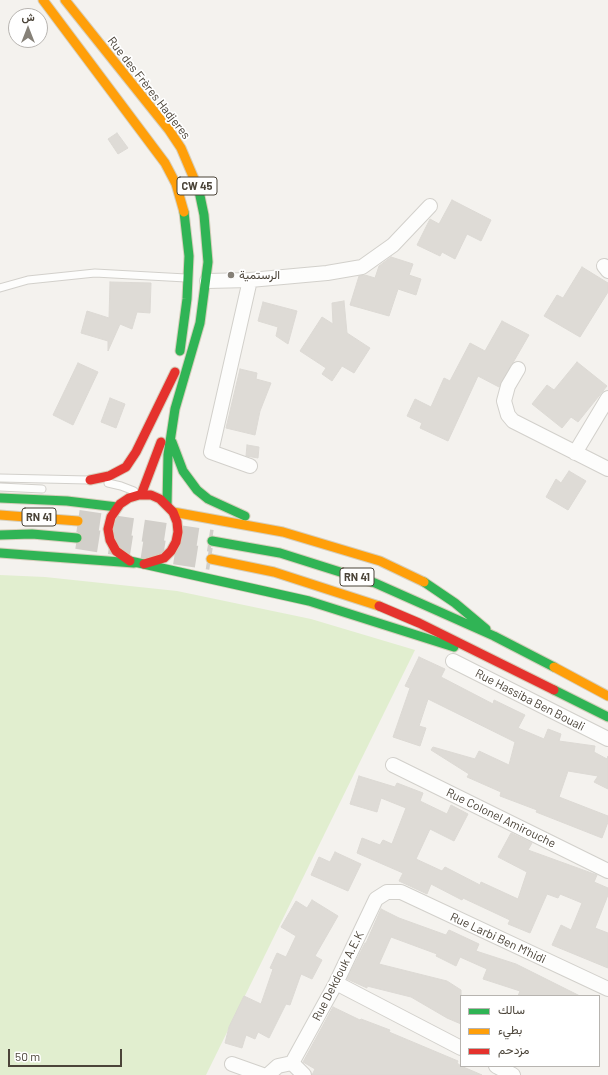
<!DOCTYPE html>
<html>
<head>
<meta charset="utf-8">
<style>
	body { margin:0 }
	#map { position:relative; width:608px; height:1075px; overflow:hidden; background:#f4f2ee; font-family:Barlow,Vazirmatn,sans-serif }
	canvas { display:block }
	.legend { position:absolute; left:460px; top:995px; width:140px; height:72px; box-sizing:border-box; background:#fff; border:1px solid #b7b4b0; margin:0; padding:5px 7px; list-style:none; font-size:12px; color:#4b4439 }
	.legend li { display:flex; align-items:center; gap:8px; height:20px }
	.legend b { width:20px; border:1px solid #b7b4b0 }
	.north { position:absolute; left:8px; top:8px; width:40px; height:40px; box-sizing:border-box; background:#fff; border:1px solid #b7b4b0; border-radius:50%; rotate:0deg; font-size:11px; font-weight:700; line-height:16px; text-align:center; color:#4b4439 }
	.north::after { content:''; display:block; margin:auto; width:14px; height:18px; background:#868178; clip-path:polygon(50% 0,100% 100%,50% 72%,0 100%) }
	.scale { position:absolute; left:8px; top:1049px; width:114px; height:18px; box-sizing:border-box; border:2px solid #4b4439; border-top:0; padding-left:5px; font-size:12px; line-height:14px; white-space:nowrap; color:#4b4439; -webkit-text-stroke:3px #fff; paint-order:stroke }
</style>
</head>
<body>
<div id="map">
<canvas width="608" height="1075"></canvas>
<ul class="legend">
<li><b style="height:5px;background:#30b455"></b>سالك</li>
<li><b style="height:5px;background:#ff9f0a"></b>بطيء</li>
<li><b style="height:5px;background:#e5322d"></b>مزدحم</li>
</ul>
<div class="north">ش</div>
<div class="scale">50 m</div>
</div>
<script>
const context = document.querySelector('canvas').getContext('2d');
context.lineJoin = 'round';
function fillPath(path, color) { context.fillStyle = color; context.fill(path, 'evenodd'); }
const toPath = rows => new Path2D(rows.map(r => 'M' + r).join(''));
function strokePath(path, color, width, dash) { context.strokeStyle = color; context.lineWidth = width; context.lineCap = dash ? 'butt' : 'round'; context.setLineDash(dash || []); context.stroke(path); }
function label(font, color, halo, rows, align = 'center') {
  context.font = font + ' Barlow,Vazirmatn,sans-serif'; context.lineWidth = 3.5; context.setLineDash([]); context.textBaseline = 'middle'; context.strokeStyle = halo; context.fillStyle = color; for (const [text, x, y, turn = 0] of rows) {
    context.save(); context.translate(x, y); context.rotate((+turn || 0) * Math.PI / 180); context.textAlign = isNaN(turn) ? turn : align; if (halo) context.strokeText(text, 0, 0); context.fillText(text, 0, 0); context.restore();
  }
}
const green = toPath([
	[0,575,45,577,177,591,311,619,415,650,206,1075,0,1075]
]);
const building = toPath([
	[117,133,128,148,118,154,108,139,117,133],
	[452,200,491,220,481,241,467,234,455,259,442,252,440,256,417,245,430,219,439,224,452,200],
	[391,257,413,264,409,275,421,279,416,295,398,289,389,316,350,305,359,276,365,275,375,278,379,266,391,257],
	[582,267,608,283,608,292,580,337,544,316,557,295,563,298,582,267],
	[110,282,151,283,150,313,137,312,132,329,120,324,108,351,108,341,81,333,87,311,109,318,110,282],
	[344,301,347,333,370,348,354,373,342,366,332,381,322,374,326,368,300,351,322,317,333,324,332,303,344,301],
	[263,302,297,311,288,344,276,336,278,327,258,321,263,302],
	[502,321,529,335,499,387,478,376,448,441,420,428,422,423,407,416,415,399,431,407,444,378,450,381,470,343,485,351,502,321],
	[577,362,607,386,578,422,571,417,562,428,532,404,547,385,554,390,577,362],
	[78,363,98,372,73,425,53,415,78,363],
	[240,369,257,373,256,379,271,383,260,411,255,435,226,428,240,369],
	[110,398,125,404,116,428,101,422,110,398],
	[247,445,259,447,258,458,246,456,247,445],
	[569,471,586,481,568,510,546,497,556,479,561,483,569,471],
	[419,657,445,669,441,677,493,704,494,700,525,715,518,728,544,739,548,729,561,734,559,741,595,746,594,752,607,759,608,756,608,789,594,782,598,776,568,771,559,797,608,816,608,822,602,838,536,812,537,810,500,796,501,792,467,777,469,774,431,750,433,747,475,759,479,751,509,765,515,742,428,699,419,726,426,728,420,746,393,737,410,688,405,686,419,657],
	[359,776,395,787,397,783,423,793,420,801,447,814,451,805,468,814,454,841,430,829,416,859,442,871,445,867,480,885,481,882,518,899,527,872,498,857,511,833,532,843,528,850,597,875,594,882,608,888,608,895,595,928,608,933,608,968,552,945,561,925,571,930,582,903,560,894,558,898,547,894,530,933,508,924,510,920,463,898,462,900,431,884,427,894,399,881,403,873,357,853,362,838,380,845,383,840,392,844,406,808,381,798,377,812,350,804,359,776],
	[335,852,361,864,348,891,311,875,319,857,330,862,335,852],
	[312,900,338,916,315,956,322,960,312,979,301,974,290,1005,286,1004,269,1038,258,1032,255,1039,246,1035,242,1048,225,1043,229,1027,244,996,261,1004,273,969,270,968,277,953,286,957,296,936,281,927,296,901,307,908,312,900],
	[381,909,399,918,446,935,449,930,479,944,476,951,516,964,580,996,518,996,520,991,483,979,487,969,460,957,456,966,436,956,437,954,391,937,379,964,447,981,461,990,461,1024,447,1018,411,997,367,986,367,988,347,979,365,943,366,943,381,909],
	[333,1007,360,1020,361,1019,390,1030,389,1032,458,1061,457,1063,461,1066,482,1075,312,1075,315,1069,303,1062,333,1007]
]);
const highwayTunnel = toPath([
	[78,521,212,541],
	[77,538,211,559]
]);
const lane = toPath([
	[0,288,28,280,95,273,186,278],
	[0,478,88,480],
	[108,483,121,486,134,491],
	[0,487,42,489]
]);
const street = toPath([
	[604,266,608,271],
	[250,280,211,452,250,466],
	[207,281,250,280,327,273,362,267,393,245,430,206],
	[518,369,508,386,504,401,508,415,513,421,608,469],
	[575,453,608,398],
	[453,661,608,739],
	[393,765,608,871],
	[336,983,461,1048],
	[292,1063,336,983,376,899,387,892,401,892,608,989],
	[232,1064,263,1075],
	[496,1066,513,1075],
	[268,1075,278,1066,292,1063,304,1075]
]);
const fast = toPath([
	[180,351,187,299,189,256,184,212],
	[172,442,183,471,197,490,208,499,245,516],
	[0,498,67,501,117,507],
	[167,505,168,455,175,409,200,323,208,262,204,215,199,191,195,181],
	[0,535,32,534,77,538],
	[212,541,280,553,375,583,494,636,554,667],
	[0,553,134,563],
	[130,561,309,601,454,647],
	[424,582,455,603,486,629],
	[554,690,608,717]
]);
const slow = toPath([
	[43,0,165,163,176,184,184,212],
	[65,0,169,130,181,148,195,181],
	[173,512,283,532,380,561,424,582],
	[0,515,78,521],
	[211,559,274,572,379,606],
	[554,667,608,696]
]);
const jam = toPath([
	[90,480,109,476,126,467,136,452,175,372],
	[141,495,161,442],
	[130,561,116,551,110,540,108,529,111,517,120,504,129,498,139,495,151,495,160,499,173,512,177,522,178,532,176,542,171,551,164,558,144,564],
	[379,606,419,623,554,690]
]);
const markers = [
	[231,275,4,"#868178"]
];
const shields = [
	[197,186,40],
	[39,517,34],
	[357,577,34]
];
const shieldNames = [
	["CW 45",197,186],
	["RN 41",39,517],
	["RN 41",357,577]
];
const streetNames = [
	["Rue des Frères Hadjeres",149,88,52],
	["Rue Hassiba Ben Bouali",530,700,27],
	["Rue Colonel Amirouche",501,818,26],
	["Rue Larbi Ben M'hidi",498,938,25],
	["Rue Dekdouk A.E.K",338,976,-63]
];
const poiNames = [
	["الرستمية",239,275]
];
fillPath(green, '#e1eecf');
fillPath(building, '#dedbd6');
strokePath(building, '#dcd9d4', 1);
strokePath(highwayTunnel, '#d2cfca', 22, [22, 11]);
strokePath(lane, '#d2d0cb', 9);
strokePath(street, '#d2d0cb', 16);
strokePath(fast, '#d6cebb', 11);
strokePath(slow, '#d6cebb', 11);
strokePath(jam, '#d6cebb', 11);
strokePath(lane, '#fdfdfc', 7);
strokePath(street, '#fdfdfc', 14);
strokePath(fast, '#30b455', 9);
strokePath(slow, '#ff9f0a', 9);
strokePath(jam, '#e5322d', 9);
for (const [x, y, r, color] of markers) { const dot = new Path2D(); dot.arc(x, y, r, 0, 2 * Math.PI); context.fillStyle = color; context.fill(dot); strokePath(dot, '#fff', 1.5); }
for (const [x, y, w] of shields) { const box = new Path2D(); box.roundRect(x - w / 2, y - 9, w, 18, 3); context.fillStyle = '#fff'; context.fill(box); strokePath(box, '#4b4439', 1); }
label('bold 11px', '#4b4439', null, shieldNames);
label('12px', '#4b4439', '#fff', streetNames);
label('12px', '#4b4439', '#fff', poiNames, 'left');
</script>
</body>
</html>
